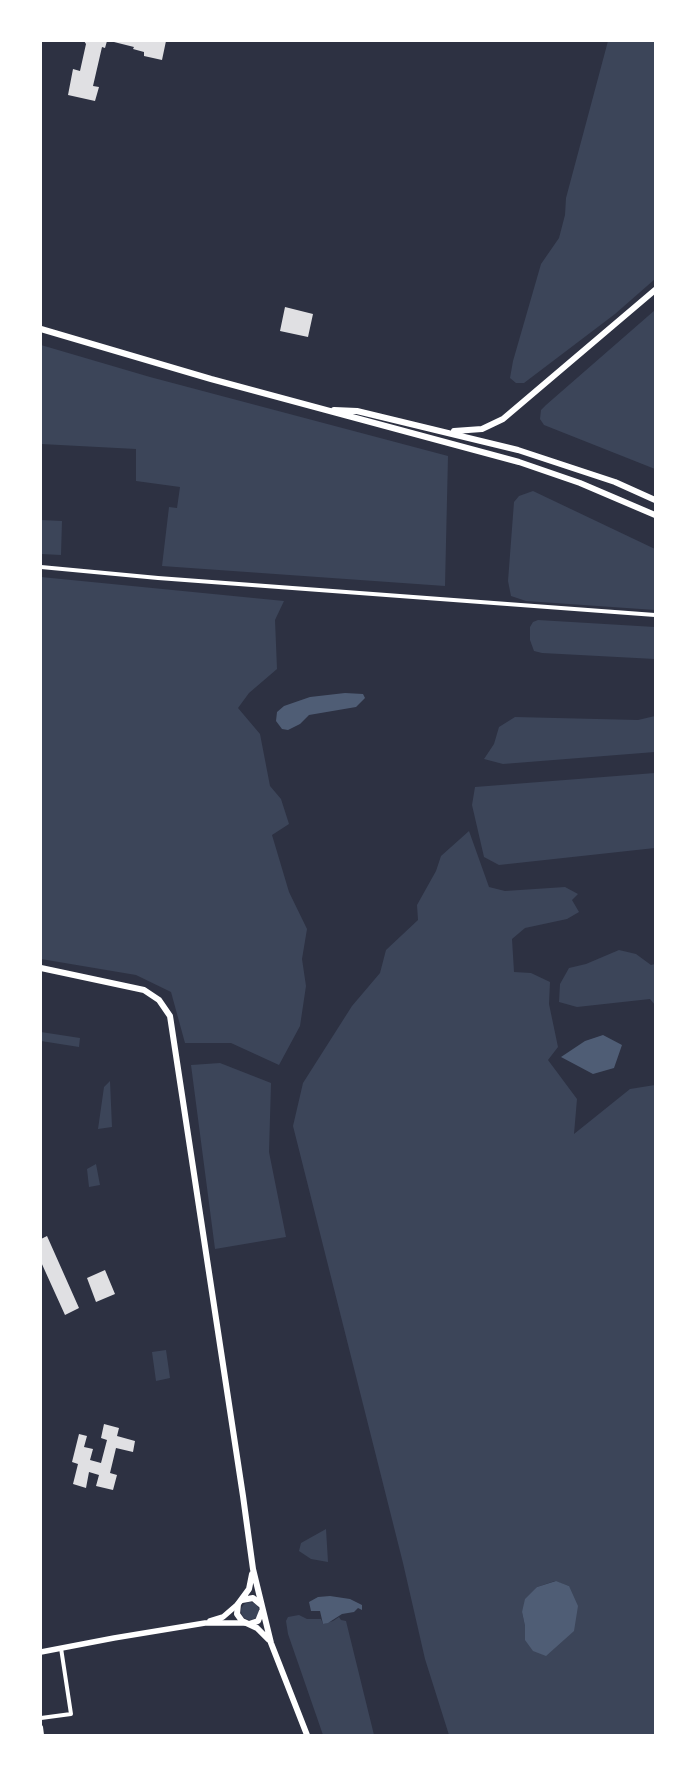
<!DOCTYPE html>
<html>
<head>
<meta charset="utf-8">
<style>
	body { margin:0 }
	#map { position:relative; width:696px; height:1776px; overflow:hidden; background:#2d3142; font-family:Commissioner,sans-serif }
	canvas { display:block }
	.frame { position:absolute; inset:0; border:42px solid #fff; pointer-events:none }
</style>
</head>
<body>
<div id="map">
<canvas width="696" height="1776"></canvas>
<div class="frame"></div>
</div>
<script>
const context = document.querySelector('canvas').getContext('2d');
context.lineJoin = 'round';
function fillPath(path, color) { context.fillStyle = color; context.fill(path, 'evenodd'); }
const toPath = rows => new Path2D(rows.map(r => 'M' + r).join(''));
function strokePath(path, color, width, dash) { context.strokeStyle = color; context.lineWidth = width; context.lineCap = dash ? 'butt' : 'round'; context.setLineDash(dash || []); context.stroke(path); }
const green = toPath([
	[608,41,655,41,655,279,615,314,524,383,516,383,510,378,513,361,541,264,559,238,565,215,566,198],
	[655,310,655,469,544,425,540,419,541,410,546,405],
	[41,345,150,377,448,456,445,586,162,566,169,507,177,508,180,487,136,481,136,449,41,444],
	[533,491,655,549,655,610,526,601,511,596,508,581,514,502,519,496],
	[41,520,62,521,61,555,41,554],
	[41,577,284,601,275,620,277,669,249,693,238,708,260,734,270,786,281,799,289,824,272,835,289,892,307,929,302,959,306,986,300,1026,279,1065,231,1043,185,1043,171,992,136,975,41,959],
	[538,620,655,627,655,659,542,653,534,651,530,640,530,627,533,622],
	[655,716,655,752,503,764,484,759,494,744,499,727,515,717,638,720],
	[655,773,655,848,499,865,484,857,472,805,475,787],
	[469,831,489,887,505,891,565,887,578,894,572,900,579,912,567,919,525,928,512,939,514,972,531,973,550,982,549,1004,558,1047,548,1060,577,1099,574,1134,630,1089,655,1085,655,1735,449,1735,425,1659,403,1563,293,1126,303,1083,352,1006,380,973,386,950,418,920,417,905,436,871,441,856],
	[555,1581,569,1586,525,1640,525,1626,522,1612,537,1587],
	[619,950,636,954,651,965,655,964,655,1005,650,999,577,1007,559,1002,560,984,569,968,586,964],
	[41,1032,80,1038,79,1047,41,1041],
	[220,1063,271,1083,269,1152,286,1237,215,1249,191,1065],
	[110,1081,112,1127,98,1129,104,1087],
	[96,1164,100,1185,89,1187,87,1169],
	[166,1350,170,1378,156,1381,152,1352],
	[326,1529,328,1562,311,1559,299,1551,301,1543],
	'241 1611a9 9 0 1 1 18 0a9 9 0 1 1-18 0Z',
	[299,1615,307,1619,321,1619,323,1624,333,1621,339,1617,341,1620,346,1621,374,1735,323,1735,288,1634,286,1621,288,1617]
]);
const water = toPath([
	[345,693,363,694,365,698,356,707,309,715,300,724,288,730,282,729,276,721,277,712,284,706,310,697],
	[603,1035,622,1045,614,1068,593,1074,561,1057,585,1041],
	[556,1581,569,1586,578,1606,574,1631,546,1656,533,1651,525,1640,525,1626,522,1612,525,1599,537,1587],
	[330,1596,350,1599,362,1605,362,1610,358,1608,354,1612,342,1614,328,1623,323,1624,320,1611,311,1611,309,1602,318,1597]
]);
const building = toPath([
	[84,41,107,41,105,48,102,47,93,86,99,87,95,101,68,95,73,69,80,71,86,44],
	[110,41,166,41,162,60,144,56,144,52,133,49,134,47],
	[285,307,313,314,308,337,280,331],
	[47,1236,79,1308,65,1315,41,1262,41,1239],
	[105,1270,115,1294,96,1302,87,1278],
	[104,1424,119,1428,117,1436,135,1441,133,1452,116,1448,110,1473,117,1475,113,1490,96,1486,99,1475,89,1472,86,1488,73,1484,78,1464,72,1462,79,1434,87,1436,84,1447,93,1449,90,1460,101,1463,107,1440,101,1438]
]);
const minor = toPath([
	[41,567,158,578,655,615],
	[41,1718,71,1714,61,1648],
	[41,1727,42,1735]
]);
const tertiary = toPath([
	[210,1621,223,1617,238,1604],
	[41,1652,114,1638,205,1623,245,1623]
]);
const secondary = toPath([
	[41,329,211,379,519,462,580,483,655,515],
	[334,410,357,411,518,450,615,482,655,500],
	[454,431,482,429,503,419,655,290],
	[41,968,144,990,159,1000,170,1016,243,1496,253,1569,271,1643,307,1735],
	[252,1574,249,1589,238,1604,237,1614,242,1621,257,1628,269,1640],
	[242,1600,253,1598,260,1604],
	[249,1624,258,1621,262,1611]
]);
fillPath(green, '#3c4559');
fillPath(water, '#4f5d75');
fillPath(building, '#e0e0e3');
strokePath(minor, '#fff', 4);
strokePath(tertiary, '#fff', 5.5);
strokePath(secondary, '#fff', 6);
</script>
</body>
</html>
